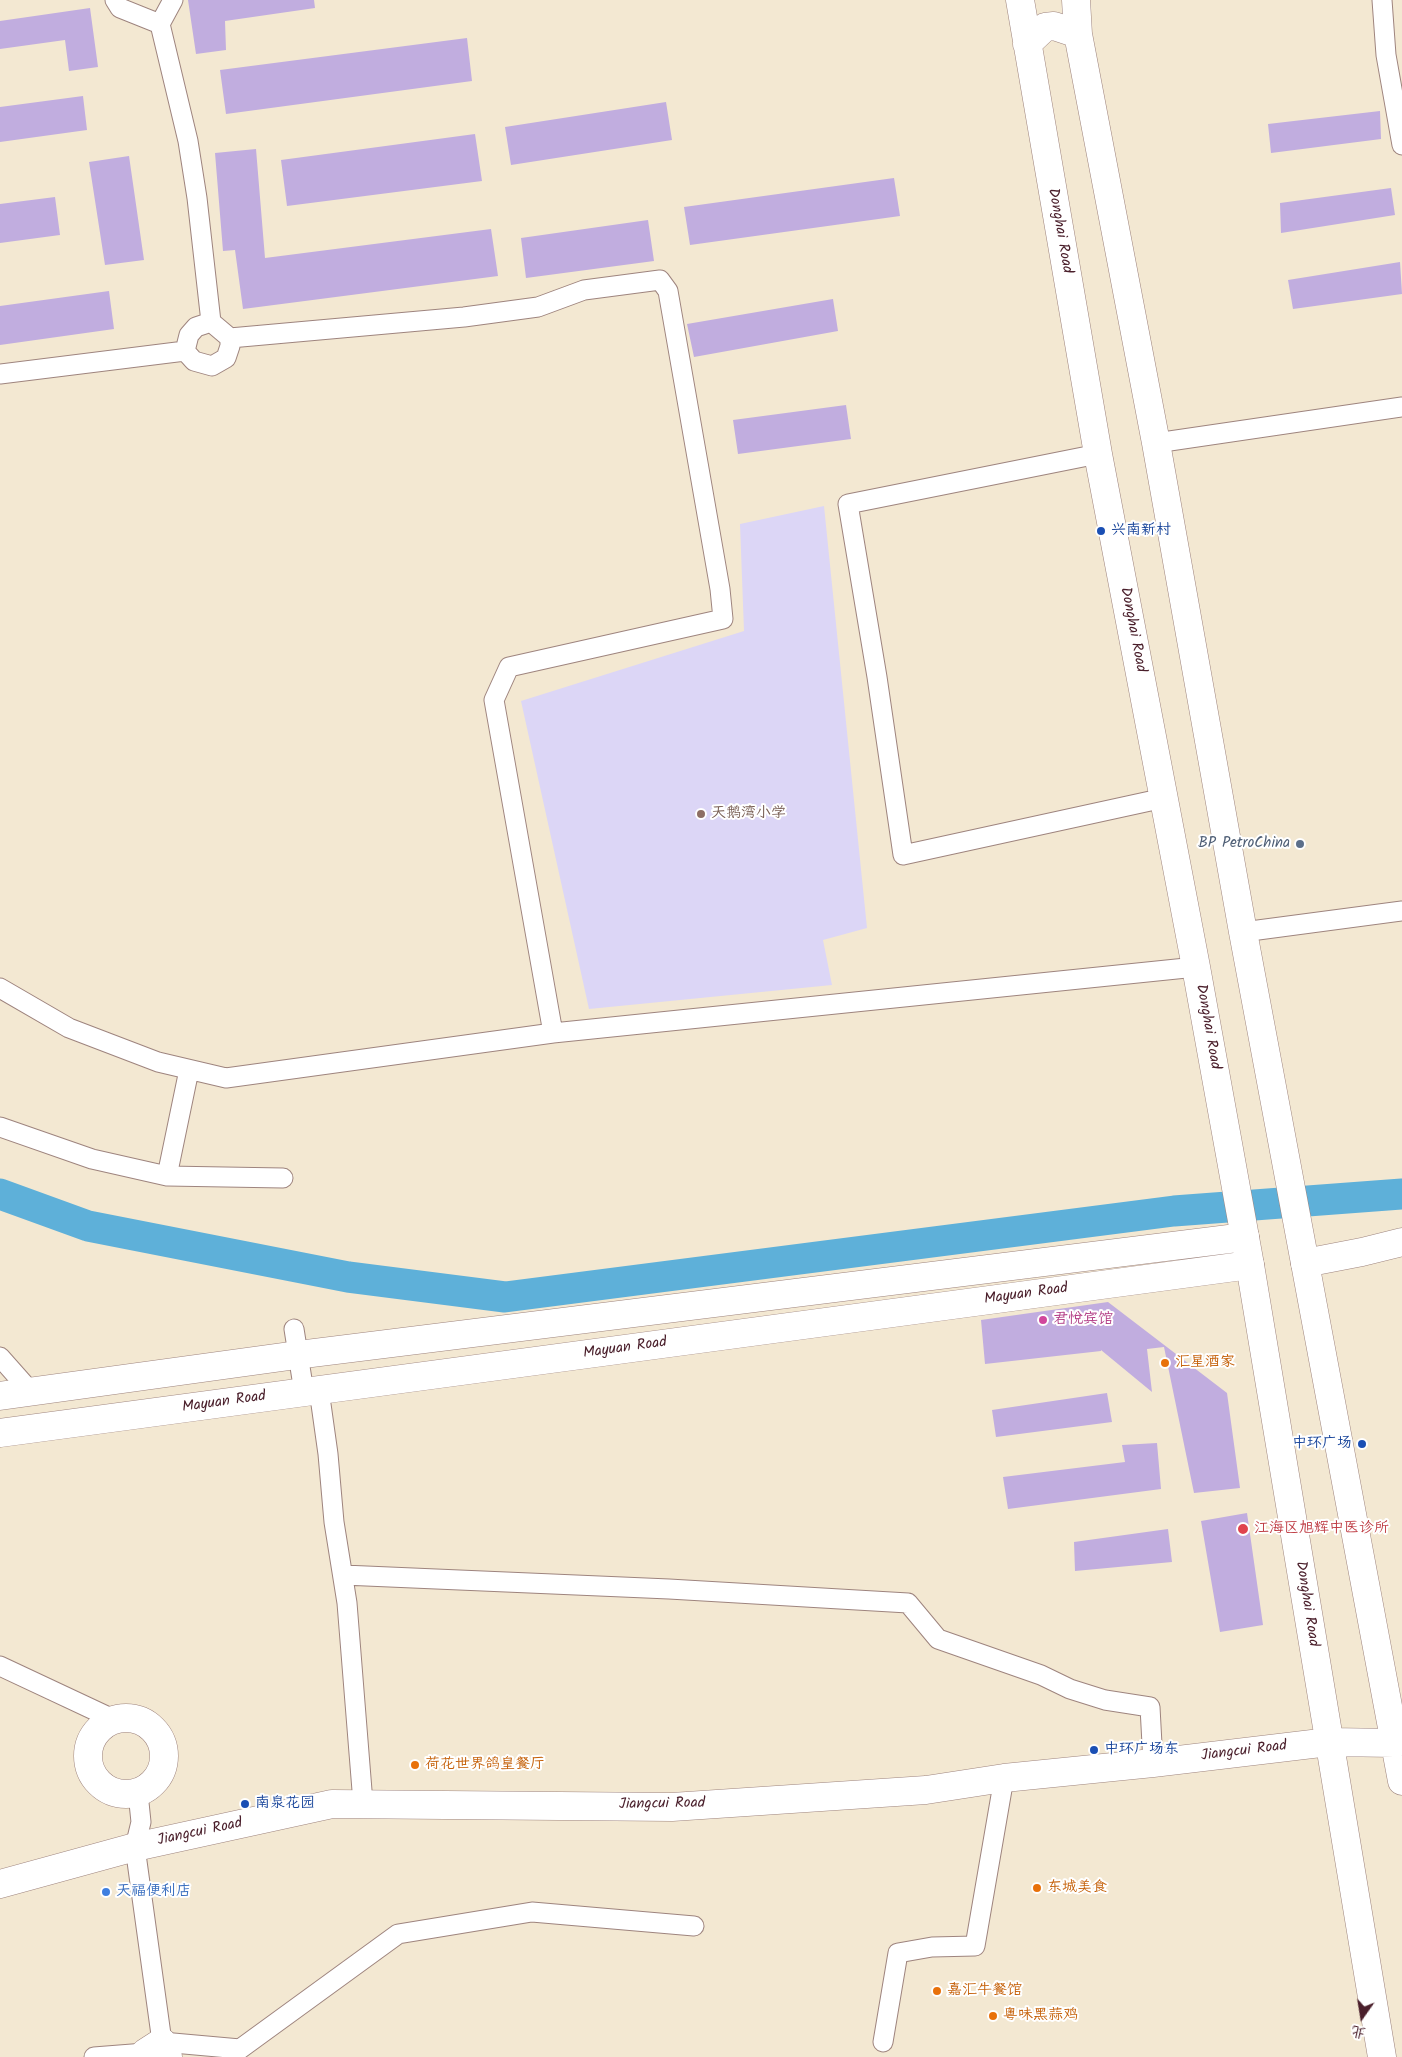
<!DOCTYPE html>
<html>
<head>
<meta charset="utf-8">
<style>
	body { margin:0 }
	#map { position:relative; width:1402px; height:2057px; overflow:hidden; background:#f3e8d2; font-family:Kalam,"LXGW WenKai TC",sans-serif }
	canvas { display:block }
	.north { position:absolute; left:1337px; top:1992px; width:50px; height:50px; -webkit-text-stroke:4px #fff; paint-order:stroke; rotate:193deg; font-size:14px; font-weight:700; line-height:20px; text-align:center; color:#4a1f2b }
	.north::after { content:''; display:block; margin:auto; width:18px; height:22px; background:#4a1f2b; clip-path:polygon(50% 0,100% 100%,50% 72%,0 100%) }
</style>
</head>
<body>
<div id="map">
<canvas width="1402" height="2057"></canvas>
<div class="north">北</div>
</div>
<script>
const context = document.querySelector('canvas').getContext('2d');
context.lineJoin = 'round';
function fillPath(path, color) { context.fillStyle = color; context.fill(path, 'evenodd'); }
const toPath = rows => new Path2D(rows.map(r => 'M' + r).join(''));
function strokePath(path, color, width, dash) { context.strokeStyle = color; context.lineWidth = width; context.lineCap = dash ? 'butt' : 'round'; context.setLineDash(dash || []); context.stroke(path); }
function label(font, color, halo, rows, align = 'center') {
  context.font = font + ' Kalam,"LXGW WenKai TC",sans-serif'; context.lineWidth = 4; context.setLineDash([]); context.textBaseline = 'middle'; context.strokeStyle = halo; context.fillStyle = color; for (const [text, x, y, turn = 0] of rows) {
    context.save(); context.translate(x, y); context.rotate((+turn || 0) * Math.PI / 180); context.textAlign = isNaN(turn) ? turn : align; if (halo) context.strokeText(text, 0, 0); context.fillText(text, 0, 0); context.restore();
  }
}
const built = toPath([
	[824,506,867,928,823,940,832,985,589,1009,521,701,744,631,740,524]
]);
const river = toPath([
	[0,1194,88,1226,348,1277,505,1297,1174,1211,1402,1194]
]);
const building = toPath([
	[188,0,314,0,315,8,225,21,226,50,196,54],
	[90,8,98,67,69,71,65,40,0,49,0,21],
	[467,38,472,81,226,114,220,70],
	[83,96,87,130,0,142,0,107],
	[666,102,672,140,511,165,505,127],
	[1380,111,1381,139,1271,153,1268,124],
	[475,134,482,181,287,206,281,160],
	[256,149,265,258,491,229,498,276,243,309,235,250,223,251,215,153],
	[129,156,144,260,105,265,89,162],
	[894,178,900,216,690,245,684,207],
	[1391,188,1395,215,1281,233,1280,203],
	[55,197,60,235,0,243,0,204],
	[648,220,654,261,526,278,521,238],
	[1400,262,1402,294,1293,309,1288,280],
	[109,291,114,329,0,345,0,306],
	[833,299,838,331,694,357,687,324],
	[846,405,851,439,738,454,733,420],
	[1108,1302,1227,1393,1240,1488,1194,1493,1164,1347,1147,1349,1152,1392,1101,1350,1101,1351,985,1364,981,1320],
	[1107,1393,1112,1422,996,1437,992,1410],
	[1157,1443,1161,1489,1008,1509,1003,1477,1125,1462,1122,1445],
	[1247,1513,1263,1625,1220,1632,1201,1521],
	[1168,1529,1172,1562,1075,1571,1074,1542]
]);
const street = toPath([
	[115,0,120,8,160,24],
	[173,0,160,24,188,141,197,198,211,322],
	[1382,0,1386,55,1402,145],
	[211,322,230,338,230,346,226,358,212,366,194,361,185,351,189,335,196,327,211,322],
	[230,338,464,317,538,307,584,290,660,280,668,291,720,589,723,619,509,667,494,700,553,1033],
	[0,374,185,351],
	[1156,443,1402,407],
	[1098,454,848,504,877,677,903,855,1164,798],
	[1243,932,1402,911],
	[0,988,69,1028,158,1062,226,1078,553,1033,1196,967],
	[0,1127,92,1159,167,1176,283,1178],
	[167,1176,189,1070],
	[294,1329,304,1392],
	[0,1357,31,1392],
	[319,1390,328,1454,334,1522,347,1603,363,1803],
	[343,1575,669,1589,908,1603,938,1639,1041,1675,1070,1689,1105,1700,1150,1707,1153,1763],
	[0,1666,113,1719],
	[138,1793,141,1822,135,1847,162,2042,240,2049,398,1934,532,1912,694,1926],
	[883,2042,898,1953,932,1947,975,1946,1004,1778],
	[94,2057,145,2053]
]);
const secondary = toPath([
	[1305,1263,1362,1252,1402,1242],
	[0,1396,297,1355,1245,1237],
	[0,1433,1250,1265],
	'88 1756a38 38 0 1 1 76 0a38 38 0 1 1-76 0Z',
	[0,1884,135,1847,332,1804,672,1807,926,1790,1004,1778,1153,1763,1329,1742],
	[148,2057,145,2053,162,2042,168,2057]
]);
const primary = toPath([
	[1020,0,1098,454,1196,967,1250,1265,1382,2057],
	[1076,0,1078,34,1156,443,1243,932,1402,1781],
	[1027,44,1045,27,1054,26,1078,34],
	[1329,1742,1395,1743]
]);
const markers = [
	[1101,531,5,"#1a4fb4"],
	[701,814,5,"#8d6e63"],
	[1300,844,5,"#5c6f8a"],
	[1043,1320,5,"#d1479c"],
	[1165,1363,5,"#e8710a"],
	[1362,1444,5,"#1a4fb4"],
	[1243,1529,6,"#e0444e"],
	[1094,1750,5,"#1a4fb4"],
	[415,1765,5,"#e8710a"],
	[245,1804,5,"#1a4fb4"],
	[1037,1888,5,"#e8710a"],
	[106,1892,5,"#3f7fe0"],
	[937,1991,5,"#e8710a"],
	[993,2016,5,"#e8710a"]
];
const streetNames = [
	["Donghai Road",1059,231,80],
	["Donghai Road",1132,630,79],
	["Donghai Road",1207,1027,80],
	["Mayuan Road",1026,1295,-8],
	["Mayuan Road",625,1349,-8],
	["Mayuan Road",224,1403,-8],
	["Donghai Road",1306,1604,81],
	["Jiangcui Road",1244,1752,-7],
	["Jiangcui Road",662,1805,-1],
	["Jiangcui Road",200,1833,-12]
];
const transitNames = [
	["兴南新村",1111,531],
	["中环广场",1352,1444,"right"],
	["中环广场东",1104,1750],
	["南泉花园",255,1804]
];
const educationNames = [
	["天鹅湾小学",711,814]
];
const serviceNames = [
	["BP PetroChina",1290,844]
];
const hotelNames = [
	["君悦宾馆",1053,1320]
];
const foodNames = [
	["汇星酒家",1175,1363],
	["荷花世界鸽皇餐厅",425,1765],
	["东城美食",1047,1888],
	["嘉汇牛餐馆",947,1991],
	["粤味黑蒜鸡",1003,2016]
];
const healthNames = [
	["江海区旭辉中医诊所",1254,1529]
];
const shopNames = [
	["天福便利店",116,1892]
];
fillPath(built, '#dcd6f6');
strokePath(river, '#5eb0d9', 31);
fillPath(building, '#c1addf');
strokePath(street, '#9e847e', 21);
strokePath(secondary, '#9e847e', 29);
strokePath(primary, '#9e847e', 29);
strokePath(street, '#fff', 19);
strokePath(secondary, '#fff', 28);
strokePath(primary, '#fff', 28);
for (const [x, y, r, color] of markers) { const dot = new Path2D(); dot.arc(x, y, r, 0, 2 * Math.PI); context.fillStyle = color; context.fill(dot); strokePath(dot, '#fff', 2); }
label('15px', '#4a1f2b', '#fff', streetNames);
label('15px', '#164399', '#fff', transitNames, 'left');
label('15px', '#785e54', '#fff', educationNames, 'left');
label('15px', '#4e5e75', '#fff', serviceNames, 'right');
label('15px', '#b23c85', '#fff', hotelNames, 'left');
label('15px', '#c56008', '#fff', foodNames, 'left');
label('15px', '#be3a42', '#fff', healthNames, 'left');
label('15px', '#366cbe', '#fff', shopNames, 'left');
</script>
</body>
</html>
